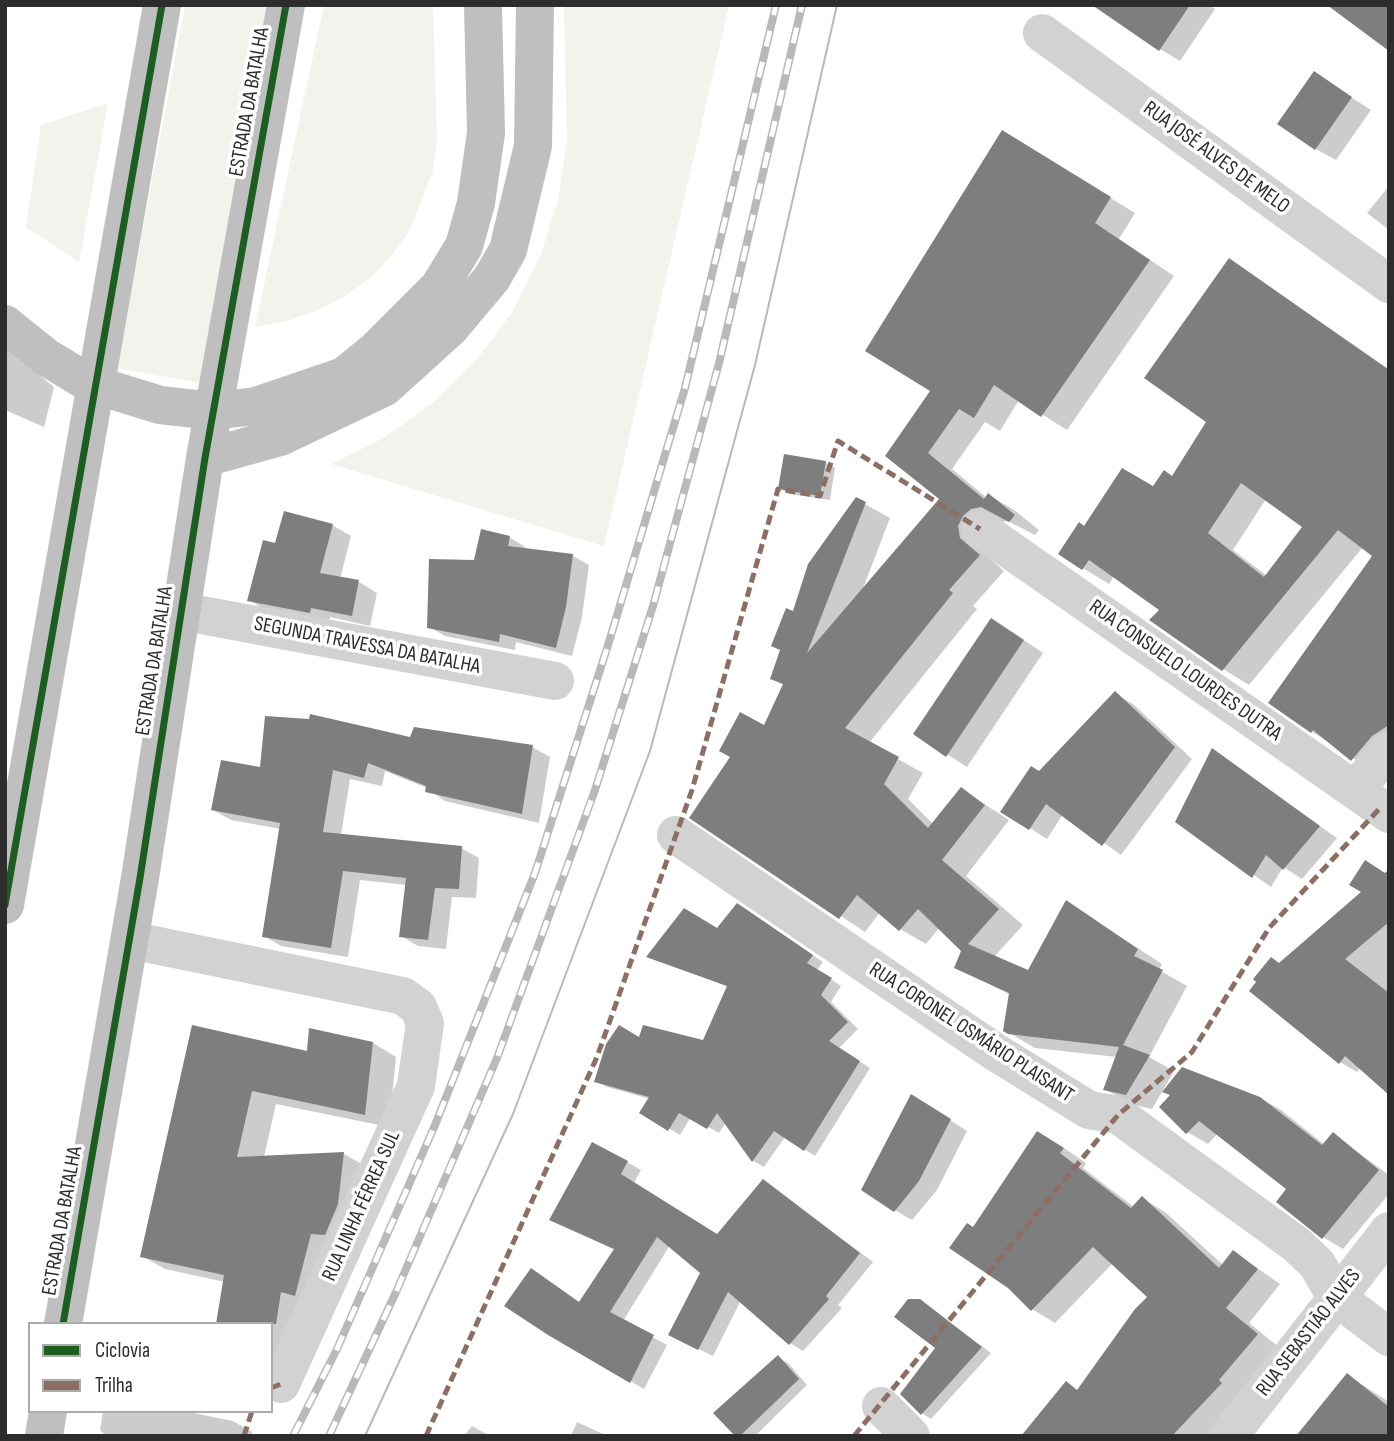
<!DOCTYPE html>
<html>
<head>
<meta charset="utf-8">
<style>
	body { margin:0 }
	#map { position:relative; width:1394px; height:1441px; overflow:hidden; background:#fff; font-family:"Sofia Sans Condensed",sans-serif }
	canvas { display:block }
	.frame { position:absolute; inset:0; border:7px solid #2d2d2d; pointer-events:none }
	.legend { position:absolute; left:28px; top:1322px; width:245px; height:91px; box-sizing:border-box; background:#fff; border:2px solid #ababab; margin:0; padding:9px 12px; list-style:none; font-size:21px; color:#2d2d2d }
	.legend li { display:flex; align-items:center; gap:14px; height:35px }
	.legend b { width:35px; border:2px solid #ababab }
</style>
</head>
<body>
<div id="map">
<canvas width="1394" height="1441"></canvas>
<div class="frame"></div>
<ul class="legend">
<li><b style="height:9px;background:#1b5e20"></b>Ciclovia</li>
<li><b style="height:9px;background:#8d6e63"></b>Trilha</li>
</ul>
</div>
<script>
const context = document.querySelector('canvas').getContext('2d');
context.lineJoin = 'round';
function fillPath(path, color) { context.fillStyle = color; context.fill(path, 'evenodd'); }
const toPath = rows => new Path2D(rows.map(r => 'M' + r).join(''));
function strokePath(path, color, width, dash) { context.strokeStyle = color; context.lineWidth = width; context.lineCap = dash ? 'butt' : 'round'; context.setLineDash(dash || []); context.stroke(path); }
function label(font, color, halo, rows, align = 'center') {
  context.font = font + ' "Sofia Sans Condensed",sans-serif'; context.lineWidth = 7; context.setLineDash([]); context.textBaseline = 'middle'; context.strokeStyle = halo; context.fillStyle = color; for (const [text, x, y, turn = 0] of rows) {
    context.save(); context.translate(x, y); context.rotate((+turn || 0) * Math.PI / 180); context.textAlign = isNaN(turn) ? turn : align; if (halo) context.strokeText(text, 0, 0); context.fillText(text, 0, 0); context.restore();
  }
}
const green = toPath([
	[185,5,271,5,201,383,117,368],
	[324,5,433,5,437,139,433,170,410,230,392,255,370,278,344,297,316,311,286,321,255,327],
	[564,5,729,5,604,546,331,464,385,437,434,402,477,359,513,311,540,257,558,200,567,141],
	[108,103,79,262,26,227,41,125]
]);
const shadow = toPath([
	[1115,5,1209,5,1215,9,1180,61,1160,49],
	[1315,74,1371,110,1336,160,1316,149],
	[1027,147,1135,213,1119,239,1174,276,1067,430,1019,400,1000,431,985,422,952,469,987,498,989,495,1014,510,1039,530,1035,535,1008,521,997,523,985,554,1004,571,973,606,977,609,869,743,923,773,908,799,934,825,961,789,1009,820,966,876,1023,925,994,957,1029,972,1067,902,1162,964,1159,970,1187,986,1149,1057,1174,1071,1152,1109,1130,1104,1105,1089,1117,1057,1035,1048,1004,1030,1011,995,956,968,963,951,940,927,926,944,900,929,880,912,865,932,692,817,765,727,784,685,772,678,794,613,856,499,890,518,862,591,942,499,887,455,933,391],
	[1389,186,1389,230,1367,213],
	[1229,260,1389,369,1389,763,1379,775,1311,731,1374,555,1363,547,1249,685,1223,669,1162,610,1114,576,1109,584,1060,554,1085,528,1173,477,1208,421],
	[1266,499,1304,526,1267,576,1233,550],
	[5,331,21,360,54,387,44,427,5,410],
	[825,462,835,468,830,500,790,494,780,488],
	[332,525,351,536,340,579,359,582,377,593,370,626,330,617,329,622,267,611,249,600,277,545],
	[509,537,525,547,525,549,573,556,589,565,582,617,572,656,516,642,515,650,445,636,429,627,475,562],
	[1012,632,1043,653,967,767,915,734],
	[1115,694,1133,704,1192,759,1121,855,1063,814,1047,839,1030,828,1039,773],
	[411,739,532,747,550,757,539,823,445,801,427,788,385,771,382,786,350,779,341,835,461,848,479,858,476,898,452,897,446,949,418,946,401,936,407,885,360,880,348,957,281,946,264,936,281,829,231,820,213,810,261,769],
	[1213,751,1337,838,1302,879,1283,867,1271,887,1178,822],
	[1389,876,1389,1093,1360,1068,1357,1072,1340,1062,1280,964],
	[748,911,823,962,817,970,841,986,831,1002,858,1029,839,1048,870,1068,815,1156,785,1137,764,1167,753,1161,726,1122,719,1133,691,1117,680,1135,642,1112,650,1099,607,1087,596,1081,640,1040,704,1042,729,987,649,956,717,930],
	[193,1027,308,1053,373,1043,396,1057,389,1127,276,1104,264,1157,344,1154,367,1167,271,1372,271,1324,225,1282,165,1269,142,1256],
	[1260,1098,1281,1110,1325,1145,1334,1135,1389,1175,1389,1194,1343,1249,1323,1237,1289,1189,1218,1133,1208,1144,1187,1132,1161,1107],
	[929,1106,967,1131,937,1190,912,1220,895,1210],
	[1061,1146,1086,1163,1083,1168,1134,1207,1142,1198,1165,1212,1223,1265,1234,1252,1280,1284,1249,1323,1280,1348,1244,1397,1208,1436,1024,1436,1066,1384,1079,1391,1150,1297,1113,1263,1055,1323,1032,1309,974,1229],
	[627,1162,641,1170,634,1183,718,1236,764,1181,873,1262,838,1305,842,1308,803,1351,790,1343,741,1300,713,1356,684,1342,702,1272,670,1245,623,1321,667,1345,644,1389,549,1334,581,1303,615,1250,551,1219],
	[920,1301,991,1353,931,1419,922,1413,937,1348],
	[778,1358,788,1363,807,1385,755,1436,737,1436],
	[1347,1375,1389,1402,1389,1436],
	[103,1411,183,1411,233,1421,252,1432,251,1436,106,1436,100,1430],
	[577,1422,603,1434,606,1436,571,1436],
	[472,1426,490,1436,464,1436]
]);
const building = toPath([
	[1092,5,1190,5,1159,51],
	[1327,5,1389,5,1389,51],
	[1314,71,1352,97,1315,150,1277,124],
	[1002,130,1111,197,1095,223,1150,260,1041,417,994,385,974,418,959,409,928,453,984,499,988,493,1015,515,1009,522,981,507,971,509,963,516,958,526,960,538,980,555,949,590,953,593,845,728,899,757,884,784,928,828,961,787,985,805,942,860,999,909,968,944,1028,970,1066,900,1138,949,1134,956,1163,970,1123,1045,1150,1055,1126,1095,1103,1090,1119,1047,1008,1034,1003,1031,1009,993,954,968,961,951,918,909,899,931,857,895,839,919,689,818,730,757,719,751,740,712,764,725,783,684,770,679,780,650,771,646,786,608,793,611,808,564,856,497,866,502,807,653,939,499,885,456,930,391,865,351],
	[1229,258,1389,370,1389,725,1372,736,1351,761,1313,730,1311,733,1268,703,1372,556,1338,530,1222,671,1149,620,1159,610,1089,560,1082,570,1058,554,1079,522,1084,526,1122,468,1153,486,1164,470,1172,476,1206,422,1144,378],
	[1241,483,1302,527,1264,577,1208,533],
	[784,454,826,461,820,496,778,489],
	[284,511,333,524,320,573,359,580,352,616,311,608,310,613,247,601,263,540,275,543],
	[481,529,510,536,508,546,573,554,566,607,556,648,500,634,499,642,427,628,429,559,474,560],
	[991,618,1024,640,946,757,913,734],
	[1115,691,1175,747,1102,846,1046,804,1029,830,1000,812,1031,766,1039,771],
	[310,714,410,737,414,727,533,745,522,814,425,792,426,786,368,763,364,778,333,770,323,832,462,846,459,889,435,888,428,940,399,937,406,878,343,871,331,948,262,937,280,823,211,810,221,760,260,767,265,716,309,719],
	[1212,748,1320,826,1283,870,1266,855,1252,878,1175,822],
	[1365,860,1385,873,1389,869,1389,922,1345,959,1389,993,1389,1095,1345,1056,1339,1064,1249,991,1256,982,1253,979,1271,957,1279,963,1361,892,1349,885],
	[737,903,813,955,807,963,832,978,821,995,848,1022,829,1041,860,1061,804,1151,774,1131,752,1162,717,1113,707,1129,679,1113,668,1131,639,1113,649,1097,594,1082,606,1044,619,1025,639,1037,643,1025,703,1040,727,986,646,957,684,908,717,928],
	[192,1025,307,1051,309,1028,373,1042,365,1115,252,1091,237,1157,344,1152,338,1204,325,1235,311,1234,295,1296,281,1292,276,1324,216,1324,224,1275,140,1257],
	[1182,1067,1260,1097,1322,1145,1333,1132,1379,1170,1322,1239,1276,1202,1286,1189,1199,1121,1186,1134,1159,1107,1170,1095,1162,1092],
	[911,1094,951,1119,919,1181,894,1212,861,1190],
	[1037,1131,1064,1148,1060,1153,1131,1208,1142,1196,1219,1268,1233,1250,1258,1269,1226,1308,1258,1334,1219,1380,1222,1383,1172,1436,1021,1436,1066,1381,1077,1390,1135,1309,1147,1297,1093,1247,1031,1311,1008,1288,949,1248,967,1223,973,1227],
	[592,1142,628,1161,621,1174,717,1234,763,1179,860,1253,826,1296,829,1299,789,1345,728,1292,698,1350,668,1335,700,1273,657,1237,610,1312,654,1335,630,1383,548,1335,504,1306,531,1268,579,1302,614,1249,549,1220],
	[908,1299,920,1299,982,1347,921,1415,900,1394,935,1348,894,1317],
	[778,1355,799,1379,740,1436,735,1436,713,1413],
	[1347,1373,1389,1407,1389,1436,1296,1436]
]);
const street = toPath([
	[1042,33,1389,284],
	[980,529,1389,814],
	[180,611,555,681],
	[1355,790,1389,750],
	[676,835,992,1050,1089,1110,1118,1115,1297,1245,1317,1264,1336,1297,1389,1337],
	[130,940,403,996,418,1007,425,1023,416,1086,281,1384],
	[881,1406,911,1436],
	[1229,1436,1389,1231]
]);
const highway = toPath([
	[5,324,46,357,89,383,160,405,213,411,256,406,344,376,376,350,439,287,464,246,476,203,486,133,483,5],
	[205,458,280,437,385,387,450,328,492,278,508,250,533,146,535,5],
	[5,905,162,5],
	[63,1324,140,878,205,458,286,5],
	[44,1436,48,1411]
]);
const tram = toPath([
	[365,1436,513,1114,650,751,755,365,837,5]
]);
const rail = toPath([
	[293,1436,337,1349,435,1125,535,873,609,642,685,388,776,5],
	[329,1436,396,1292,497,1058,595,790,653,606,719,363,802,5]
]);
const quiet = toPath([
	[271,1388,281,1384],
	[244,1436,252,1411],
	[426,1436,597,1057,692,790,778,489,820,496,838,441,980,529],
	[854,1436,1118,1115,1192,1052,1269,928,1381,807]
]);
const cycleway = toPath([
	[5,905,162,5],
	[63,1324,140,878,205,458,286,5]
]);
const streetNames = [
	["ESTRADA DA BATALHA",250,102,-80],
	["RUA JOSÉ ALVES DE MELO",1216,158,36],
	["SEGUNDA TRAVESSA DA BATALHA",367,646,11],
	["ESTRADA DA BATALHA",155,661,-81],
	["RUA CONSUELO LOURDES DUTRA",1185,671,35],
	["RUA CORONEL OSMÁRIO PLAISANT",971,1033,33],
	["RUA LINHA FÉRREA SUL",362,1206,-66],
	["ESTRADA DA BATALHA",63,1221,-80],
	["RUA SEBASTIÃO ALVES",1309,1333,-52]
];
fillPath(green, '#f1f3ec');
fillPath(shadow, '#0003');
fillPath(building, '#7e7e7e');
strokePath(street, '#d2d2d2', 38);
strokePath(highway, '#bfbfbf', 38);
strokePath(tram, '#b9b9b9', 2);
strokePath(rail, '#b9b9b9', 8);
strokePath(rail, '#fff', 5, [16]);
strokePath(quiet, '#8d6e63', 5, [10, 5]);
strokePath(cycleway, '#1b5e20', 7);
label('21px', '#2d2d2d', '#fff', streetNames);
</script>
</body>
</html>
